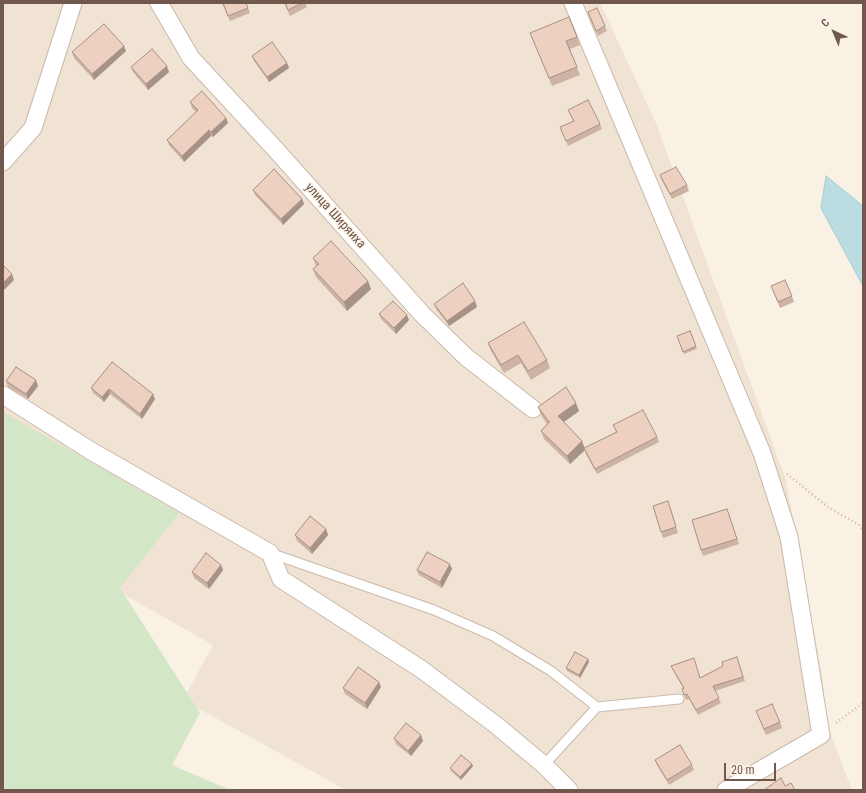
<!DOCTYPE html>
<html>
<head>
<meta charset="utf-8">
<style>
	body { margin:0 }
	#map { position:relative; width:866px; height:793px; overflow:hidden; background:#faf1e5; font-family:"Roboto Condensed",sans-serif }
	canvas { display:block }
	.frame { position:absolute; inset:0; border:4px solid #70584d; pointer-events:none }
	.north { position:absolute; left:814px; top:12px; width:40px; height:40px; -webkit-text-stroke:3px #fdf5eb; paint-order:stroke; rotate:316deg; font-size:11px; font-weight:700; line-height:16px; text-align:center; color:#70584d }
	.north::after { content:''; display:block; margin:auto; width:14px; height:18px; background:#70584d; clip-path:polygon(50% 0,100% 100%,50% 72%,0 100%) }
	.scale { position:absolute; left:724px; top:763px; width:52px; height:18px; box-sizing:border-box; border:2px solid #70584d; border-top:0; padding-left:5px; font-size:12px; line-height:14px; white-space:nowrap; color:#70584d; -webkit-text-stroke:3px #fdf5eb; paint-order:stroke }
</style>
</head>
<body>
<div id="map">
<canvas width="866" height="793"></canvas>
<div class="frame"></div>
<div class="north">С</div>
<div class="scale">20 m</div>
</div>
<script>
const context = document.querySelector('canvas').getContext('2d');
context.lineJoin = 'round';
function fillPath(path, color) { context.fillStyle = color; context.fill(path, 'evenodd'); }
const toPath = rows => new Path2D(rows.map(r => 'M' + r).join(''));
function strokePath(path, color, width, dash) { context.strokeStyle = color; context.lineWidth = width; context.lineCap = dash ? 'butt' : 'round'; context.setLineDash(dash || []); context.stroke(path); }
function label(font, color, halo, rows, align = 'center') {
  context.font = font + ' "Roboto Condensed",sans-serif'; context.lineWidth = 3.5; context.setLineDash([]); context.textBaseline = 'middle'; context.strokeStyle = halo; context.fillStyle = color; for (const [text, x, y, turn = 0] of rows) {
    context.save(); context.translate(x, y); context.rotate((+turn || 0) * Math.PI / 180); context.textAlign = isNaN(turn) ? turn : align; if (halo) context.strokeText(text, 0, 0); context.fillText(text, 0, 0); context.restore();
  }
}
const residential = toPath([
	[3,3,600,3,656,123,786,480,822,674,828,727,852,790,346,790,183,700,213,645,3,526]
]);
const green = toPath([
	[3,412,179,513,120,588,200,713,172,765,230,790,3,790]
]);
const water = toPath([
	[826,176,863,206,863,286,821,208,826,176]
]);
const path = toPath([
	[787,474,828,507,859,525,863,530],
	[836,723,863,703]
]);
const service = toPath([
	[270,553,434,610,493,636,551,671,597,707,679,699],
	[544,765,597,707]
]);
const minor = toPath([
	[159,3,191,58,277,151,422,314,466,357,533,409],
	[573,3,762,453,789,537,821,735,726,790],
	[3,162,33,128,73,3],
	[3,395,91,451,270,553,281,579,421,669,496,725,544,765,569,790]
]);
const wall = toPath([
	[222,3,246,3,250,13,230,21],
	[284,3,305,3,307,7,290,16],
	[590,18,605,26,607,31,598,36],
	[530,33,577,37,580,45,570,49,580,75,552,86],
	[126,51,94,80,74,58,72,52],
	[252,56,287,63,289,68,269,82,254,61],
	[131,67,169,72,148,90,133,72],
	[190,102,226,118,228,123,213,137,211,136,184,162,169,145,167,140,196,112,192,108],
	[568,110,600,124,602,129,568,146,560,127,573,121],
	[660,175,687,185,689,191,672,199,662,181],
	[253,190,302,199,304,204,283,225,255,195],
	[313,258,371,289,347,311,316,277,313,269,316,266],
	[771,286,792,296,794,302,780,308],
	[434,304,477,307,449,326,436,309],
	[379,314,409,320,396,334,381,319],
	[690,331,697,349,684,354,677,336],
	[488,343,547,360,550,368,531,380,521,363,504,373,491,351],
	[112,362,155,399,142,419,110,394,104,402,93,393,91,388],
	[6,381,38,386,28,399,8,387],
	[538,407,579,411,564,422,582,441,585,450,570,464,544,439,541,431,547,424,541,415],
	[613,425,657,437,659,442,597,474,586,454,584,448,616,432],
	[670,506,678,533,663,538,661,532],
	[727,509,739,544,703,556,701,550],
	[326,529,328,535,312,554,297,541,295,535],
	[221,565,223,570,209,589,194,578,192,572],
	[452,569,442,588,419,575,417,570],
	[737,657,745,681,715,691,721,703,698,715,689,699,686,700,682,689,683,688,673,670,671,666,700,678,723,666],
	[589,662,580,678,567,671,566,668],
	[381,687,367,709,345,694,343,688],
	[756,711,780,722,782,728,766,735],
	[394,738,423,741,411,756,396,744],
	[655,760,692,765,694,770,669,785,657,765],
	[472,764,473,766,461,780,451,771,450,768]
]);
const shadedWall = toPath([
	[124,46,126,51,94,80,92,74],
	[287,63,289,68,269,82,267,77],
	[167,66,169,72,148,90,146,84],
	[226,118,228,123,213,137,211,132],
	[209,130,211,136,184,162,182,156],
	[302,199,304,204,283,225,281,219],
	[12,274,14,280,3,291,3,283],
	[368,281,371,289,347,311,344,302],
	[475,301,477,307,449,326,447,321],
	[407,315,409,320,396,334,394,328],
	[36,380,38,386,28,399,26,394],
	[109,389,110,394,104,402,102,397],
	[153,394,155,399,142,419,140,414],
	[576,403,579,411,561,424,558,416],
	[582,441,585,450,570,464,567,456],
	[326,529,328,535,312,554,310,548],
	[450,564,452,569,442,588,440,582],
	[221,565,223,570,209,589,207,583],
	[588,659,589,662,580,678,579,675],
	[379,682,381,687,367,709,365,703],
	[421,735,423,741,411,756,408,751],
	[472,764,473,766,461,780,460,777]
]);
const building = toPath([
	[223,3,246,3,248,8,228,16,223,3],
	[285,3,302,3,288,10,285,3],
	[597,8,605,26,596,31,588,12,597,8],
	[569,17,577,37,566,41,577,67,549,78,530,33,569,17],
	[104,24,124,46,92,74,72,52,104,24],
	[272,42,287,63,267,77,252,56,272,42],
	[152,49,167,66,146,84,131,67,152,49],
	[202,91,226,118,211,132,209,130,182,156,167,140,198,110,190,102,202,91],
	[588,100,600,124,566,141,560,127,574,121,568,110,588,100],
	[676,167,687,185,670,194,660,175,676,167],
	[274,169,302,199,281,219,253,190,274,169],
	[331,241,368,281,344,302,313,269,319,264,313,258,331,241],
	[3,265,12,274,3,283,3,265],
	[785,280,792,296,778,302,771,286,785,280],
	[463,283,475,301,447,321,434,304,463,283],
	[393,301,407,315,394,328,379,314,393,301],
	[524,322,547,360,528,371,518,355,501,365,488,343,524,322],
	[690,331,696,346,683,352,677,336,690,331],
	[112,362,153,394,140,414,109,389,102,397,91,388,112,362],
	[16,367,36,380,26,394,6,381,16,367],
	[566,387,576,403,558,416,582,441,567,456,541,431,550,421,549,422,538,407,566,387],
	[643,410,657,437,595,469,584,448,617,432,613,425,643,410],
	[668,501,676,527,661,532,653,506,668,501],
	[727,509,737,539,701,550,692,520,727,509],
	[310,516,326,529,310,548,295,535,310,516],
	[427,552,450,564,440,582,417,570,427,552],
	[206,553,221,565,207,583,192,572,206,553],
	[575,652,588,659,579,675,566,668,575,652],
	[737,657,743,677,713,686,719,698,696,710,687,694,684,695,682,689,684,688,671,666,694,658,700,678,723,666,722,662,737,657],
	[358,667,379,682,365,703,343,688,358,667],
	[772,704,780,722,764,729,756,711,772,704],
	[406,723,421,735,408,751,394,738,406,723],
	[680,745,692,765,667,780,655,760,680,745],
	[461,755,472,764,460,777,450,768,461,755],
	[781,778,785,786,791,783,795,790,764,790,781,778]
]);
const streetNames = [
	["улица Ширяиха",335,216,48]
];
fillPath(residential, '#f1e3d4');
fillPath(green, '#d3e6c5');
fillPath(water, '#bbdde1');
strokePath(water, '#a3ccd2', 1);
strokePath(service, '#cab9ac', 11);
strokePath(minor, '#cab9ac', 19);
strokePath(path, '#d1b3a3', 2.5, [1, 3]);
strokePath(service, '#fff', 9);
strokePath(minor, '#fff', 17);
fillPath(wall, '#ccb3a4');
fillPath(shadedWall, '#a69286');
fillPath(building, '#edd0bf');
strokePath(building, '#a69286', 1);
label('13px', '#70584d', '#fdf5eb', streetNames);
</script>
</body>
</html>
